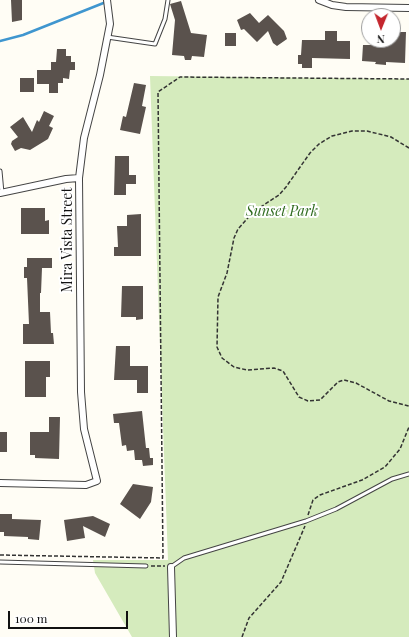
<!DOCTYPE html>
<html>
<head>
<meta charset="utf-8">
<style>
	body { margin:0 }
	#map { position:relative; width:409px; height:637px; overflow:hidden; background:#fffdf5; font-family:"Playfair Display",serif }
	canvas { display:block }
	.north { position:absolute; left:361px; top:8px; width:40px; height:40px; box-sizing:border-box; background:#fff; border:1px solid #a0a0a0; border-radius:50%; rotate:181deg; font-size:11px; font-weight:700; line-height:16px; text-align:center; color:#111 }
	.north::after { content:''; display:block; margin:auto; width:14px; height:18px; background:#c4262e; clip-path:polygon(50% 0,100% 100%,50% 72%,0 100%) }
	.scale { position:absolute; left:8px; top:611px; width:120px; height:18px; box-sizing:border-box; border:2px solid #111; border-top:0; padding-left:5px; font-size:12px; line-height:14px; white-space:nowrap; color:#111; -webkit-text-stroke:3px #fff; paint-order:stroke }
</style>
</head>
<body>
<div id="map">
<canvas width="409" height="637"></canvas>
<div class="north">N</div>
<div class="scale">100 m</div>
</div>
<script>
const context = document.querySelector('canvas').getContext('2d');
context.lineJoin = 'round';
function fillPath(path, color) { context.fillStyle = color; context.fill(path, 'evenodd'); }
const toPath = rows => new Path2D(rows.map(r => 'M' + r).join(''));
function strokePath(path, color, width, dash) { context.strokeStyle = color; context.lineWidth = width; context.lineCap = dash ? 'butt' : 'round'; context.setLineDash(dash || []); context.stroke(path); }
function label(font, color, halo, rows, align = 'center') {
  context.font = font + ' "Playfair Display",serif'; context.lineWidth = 4; context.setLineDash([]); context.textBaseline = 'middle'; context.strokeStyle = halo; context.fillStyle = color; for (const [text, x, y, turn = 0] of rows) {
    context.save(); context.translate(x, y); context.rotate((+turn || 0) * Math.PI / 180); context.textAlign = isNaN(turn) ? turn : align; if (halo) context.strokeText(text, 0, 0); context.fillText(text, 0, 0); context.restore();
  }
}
const green = toPath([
	[150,76,409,79,409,637,132,637,95,573,93,560,168,560]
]);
const stream = toPath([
	[0,41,23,35,106,2]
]);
const building = toPath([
	[11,0,22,0,22,20,12,22],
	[181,1,191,33,207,35,204,57,192,56,191,60,185,60,184,56,172,55,175,20,170,4],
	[250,13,259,23,268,15,284,31,287,39,277,46,273,43,268,31,257,42,244,29,241,30,237,20],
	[325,31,337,31,337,41,350,41,350,59,312,58,312,68,302,68,302,64,298,64,298,55,301,55,302,40,325,40],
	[395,32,406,32,405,63,386,62,386,65,375,64,376,62,362,61,363,45,380,45,380,41,394,41],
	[225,33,236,33,236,46,225,46],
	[57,49,66,49,66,56,71,56,71,62,75,62,75,70,70,70,69,79,63,78,63,83,58,83,58,93,49,93,49,84,37,84,37,70,51,70,51,62,56,62],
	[20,78,34,78,34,92,20,92],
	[134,83,146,85,142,106,146,107,140,134,120,130,123,116,126,117],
	[44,111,54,116,49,126,53,128,48,139,30,150,21,148,15,151,11,144,12,141,18,137,10,127,23,117,32,132,37,120,39,122],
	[115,156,129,156,129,175,136,175,136,184,126,184,126,195,114,195],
	[21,208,45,208,45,221,49,220,49,234,21,234],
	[141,214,141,256,114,256,114,247,118,247,117,226,127,226,127,215],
	[27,258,52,258,52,268,42,268,41,293,40,293,40,312,50,312,51,333,53,333,54,344,23,344,23,324,29,324,27,278,24,278,24,267,27,267],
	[122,286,143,286,143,319,136,320,136,317,121,317],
	[116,346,130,346,130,366,148,366,148,393,137,393,137,380,114,380],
	[25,361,50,361,50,377,46,377,46,397,25,397],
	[142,411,146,448,149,448,150,458,153,458,153,465,143,466,142,460,135,460,134,450,127,451,126,445,122,446,119,423,114,423,113,414],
	[49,417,60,417,59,459,35,458,35,455,30,455,30,432,49,432],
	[0,432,7,432,7,452,0,452],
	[133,484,153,487,151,502,140,519,120,504],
	[0,514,12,514,12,519,41,520,39,540,28,539,28,537,4,536,4,532,0,532],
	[93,516,110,524,105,537,83,526,85,538,67,541,64,520]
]);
const path = toPath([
	[409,148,391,137,367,131,352,131,332,136,319,144,310,153,286,187,279,195,253,212,238,229,234,238,227,273,218,297,217,347,222,358,234,367,247,370,274,368,283,371,299,397,308,401,320,400,338,382,344,380,356,383,389,401,409,406],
	[308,515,313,500,320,495,362,480,385,467,400,449,409,427],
	[0,555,163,558,158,92,180,77,409,79],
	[151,566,165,566],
	[242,637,249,618,281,582,305,526]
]);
const lane = toPath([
	[107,37,155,44,165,19,168,0],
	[0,171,2,193],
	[0,562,146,566],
	[171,567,184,558,306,521,336,509,392,479,409,474]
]);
const street = toPath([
	[319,0,332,5,346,7,409,8],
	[0,193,66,179,79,178],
	[0,483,86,485,97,481,84,429,81,392,79,178,84,138,100,75,110,24,107,0],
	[171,567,173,637]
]);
const parkNames = [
	["Sunset Park",282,212]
];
const streetNames = [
	["Mira Vista Street",68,240,-90]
];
fillPath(green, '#d5ebbd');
strokePath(stream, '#3f96cf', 2.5);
fillPath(building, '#5a524d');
strokePath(lane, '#444', 5);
strokePath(street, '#444', 8);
strokePath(path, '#333', 1.5, [4, 2]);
strokePath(lane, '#fff', 3);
strokePath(street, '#fff', 6);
label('italic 14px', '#2f6b1f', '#fff', parkNames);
label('14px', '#111', '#fff', streetNames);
</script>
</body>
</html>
